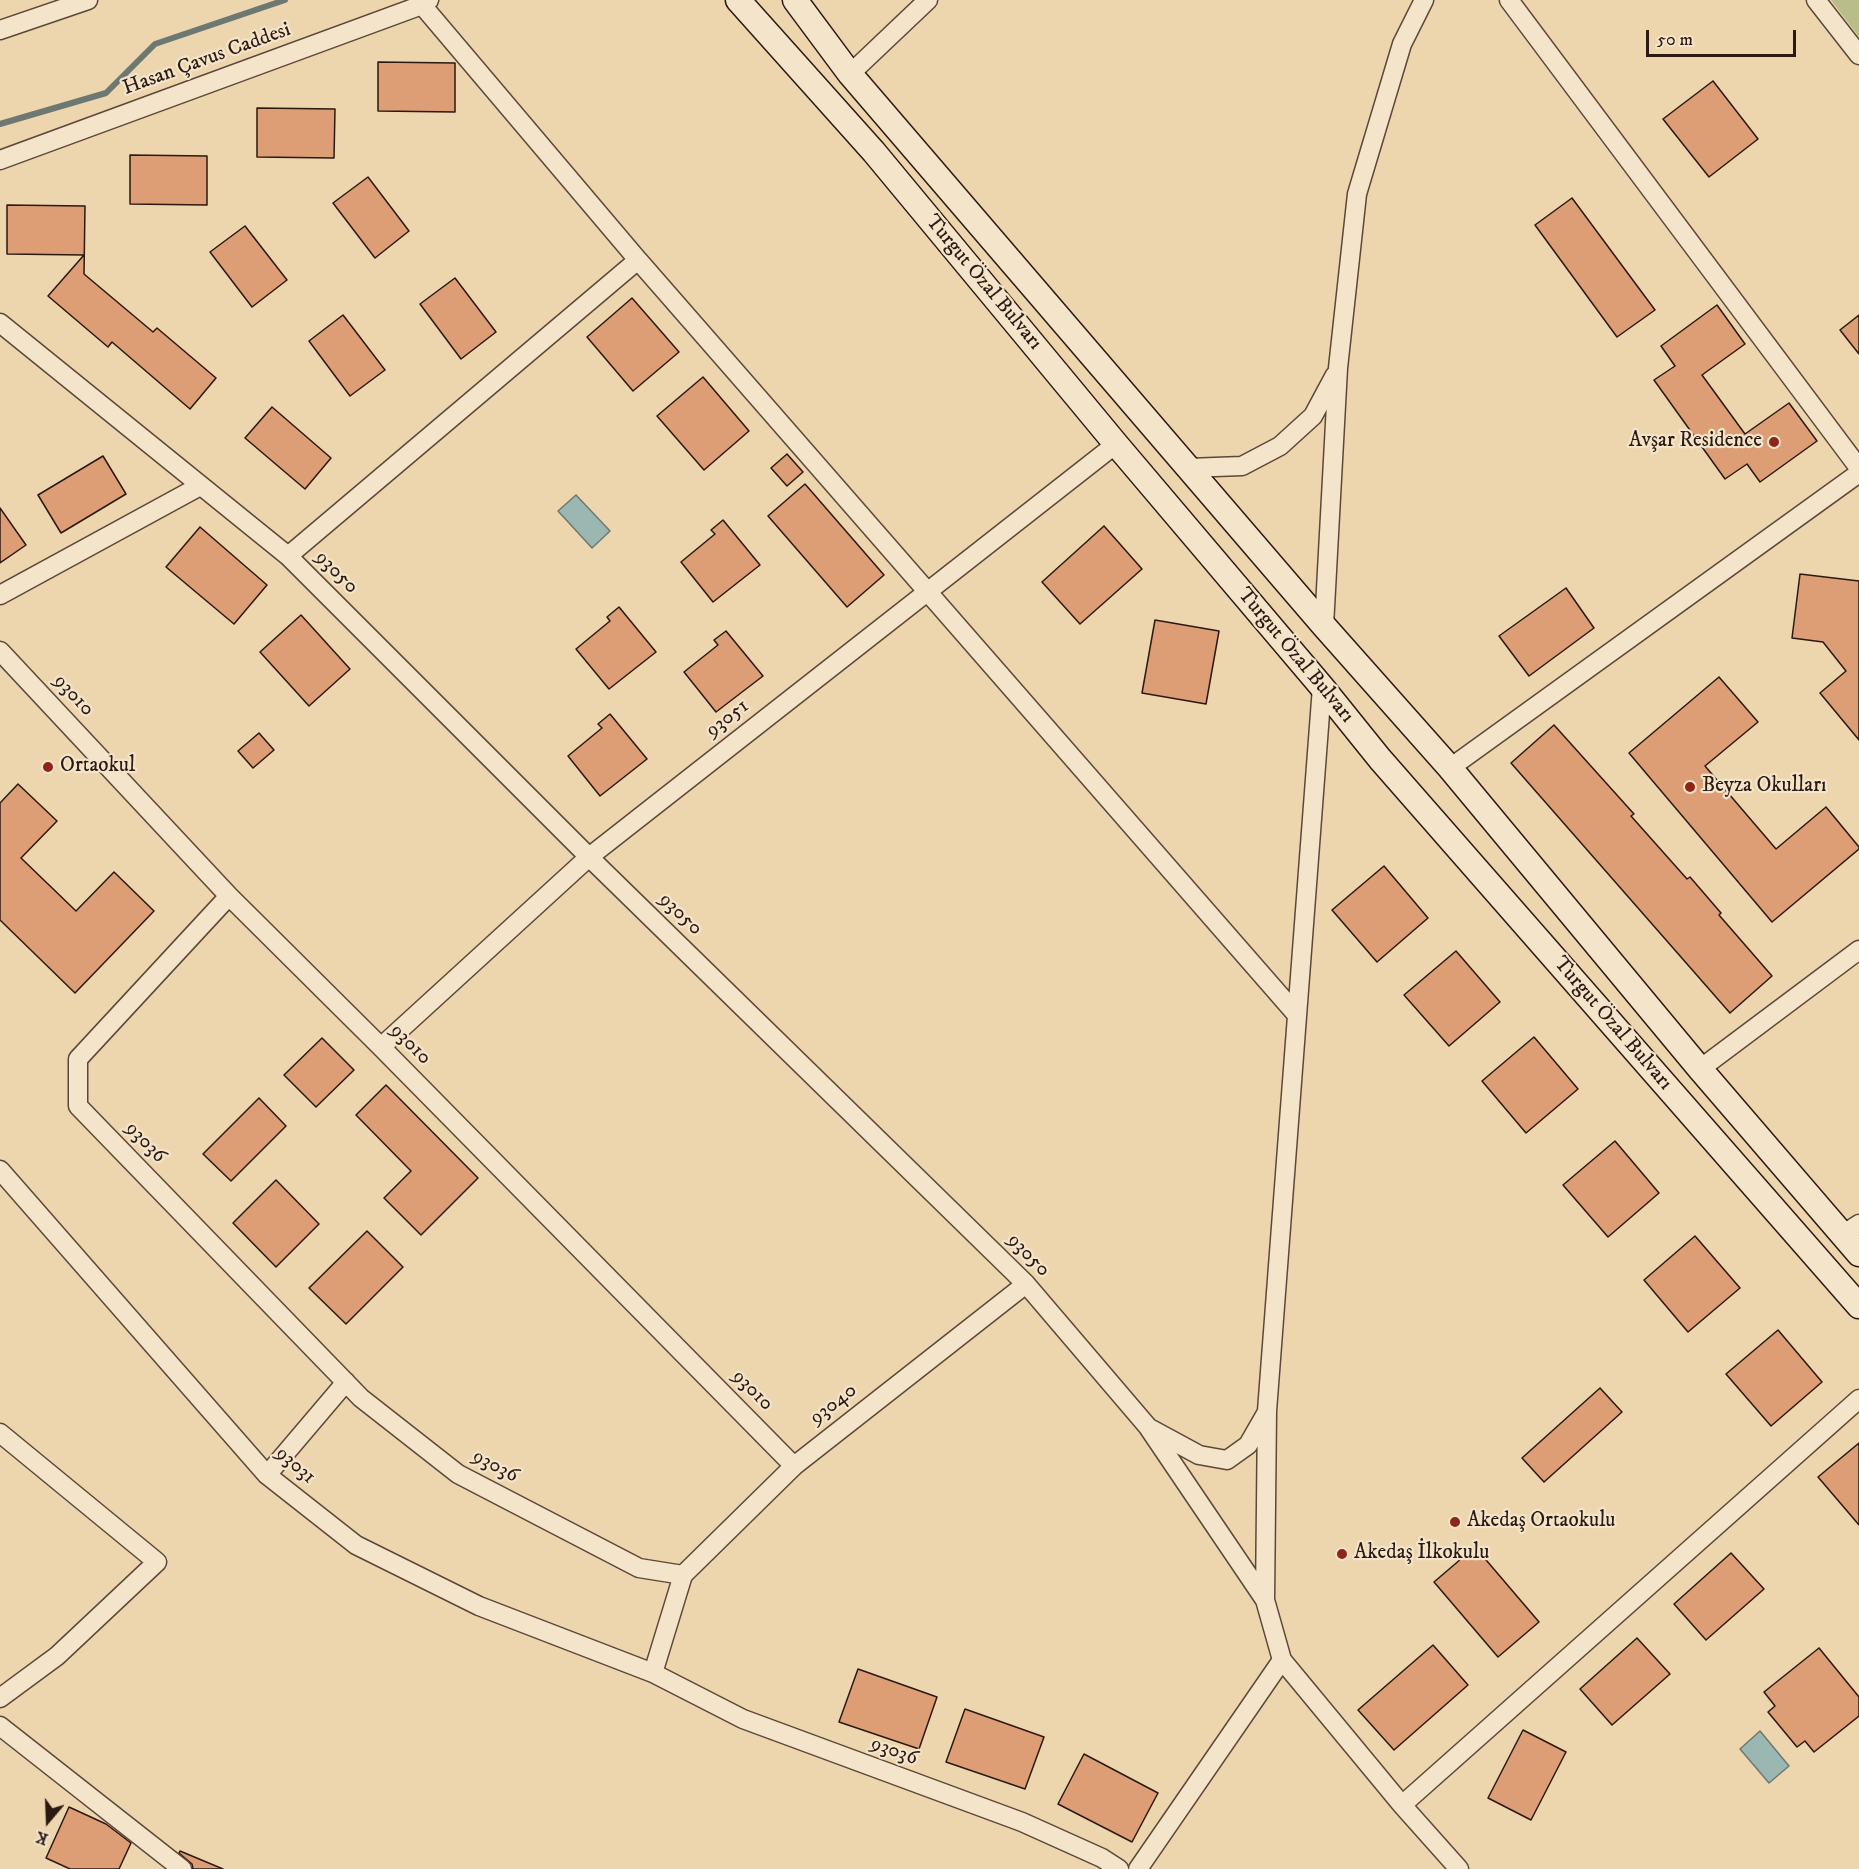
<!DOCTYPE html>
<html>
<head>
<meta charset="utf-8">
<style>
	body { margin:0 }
	#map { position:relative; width:1859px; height:1869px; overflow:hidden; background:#edd5ad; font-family:"IM FELL DW Pica",serif }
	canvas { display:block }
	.north { position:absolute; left:18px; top:1791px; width:60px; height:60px; -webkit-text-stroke:4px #f3e4ca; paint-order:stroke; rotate:199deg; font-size:16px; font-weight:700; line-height:24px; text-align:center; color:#2b1912 }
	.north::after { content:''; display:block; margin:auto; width:21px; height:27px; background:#2b1912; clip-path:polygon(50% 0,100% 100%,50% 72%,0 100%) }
	.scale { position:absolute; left:1646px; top:30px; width:150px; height:27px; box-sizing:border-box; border:3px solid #2b1912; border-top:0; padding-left:8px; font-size:18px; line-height:21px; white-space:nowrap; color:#2b1912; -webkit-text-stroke:4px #f3e4ca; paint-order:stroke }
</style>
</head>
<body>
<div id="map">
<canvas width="1859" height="1869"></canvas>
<div class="north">K</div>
<div class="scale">50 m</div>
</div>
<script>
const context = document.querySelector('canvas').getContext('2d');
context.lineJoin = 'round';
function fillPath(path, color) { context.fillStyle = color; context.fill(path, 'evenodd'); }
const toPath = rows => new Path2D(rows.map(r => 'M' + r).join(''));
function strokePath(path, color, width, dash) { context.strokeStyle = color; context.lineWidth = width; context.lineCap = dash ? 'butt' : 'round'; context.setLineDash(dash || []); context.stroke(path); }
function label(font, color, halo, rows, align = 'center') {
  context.font = font + ' "IM FELL DW Pica",serif'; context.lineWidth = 4.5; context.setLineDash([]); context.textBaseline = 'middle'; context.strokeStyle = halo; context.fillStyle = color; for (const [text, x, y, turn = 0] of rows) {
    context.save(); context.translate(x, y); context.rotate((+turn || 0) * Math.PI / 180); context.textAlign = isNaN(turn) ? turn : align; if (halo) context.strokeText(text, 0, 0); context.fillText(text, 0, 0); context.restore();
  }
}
const green = toPath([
	[1831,0,1859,0,1859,37]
]);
const water = toPath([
	[576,495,610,531,592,548,558,511,576,495],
	[1760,1731,1789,1766,1769,1783,1740,1749,1760,1731]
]);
const stream = toPath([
	[0,124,106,93,155,44,285,0]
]);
const building = toPath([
	[378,62,455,63,455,112,378,111,378,62],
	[1713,81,1758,139,1709,177,1663,119,1713,81],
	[257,108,335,109,334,158,257,157,257,108],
	[130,155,207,156,207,205,130,204,130,155],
	[368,177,409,231,375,258,333,203,368,177],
	[1572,198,1655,310,1617,337,1535,225,1572,198],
	[7,205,85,206,84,274,153,332,157,328,216,378,190,409,112,342,108,347,48,296,84,255,7,254,7,205],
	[245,226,287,280,252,307,210,252,245,226],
	[455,278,496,332,461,359,420,304,455,278],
	[632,298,679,352,633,391,587,337,632,298],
	[1717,305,1745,344,1702,375,1745,434,1789,403,1817,441,1760,482,1747,464,1725,479,1654,380,1675,366,1661,346,1717,305],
	[343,315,385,370,350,396,309,341,343,315],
	[1859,315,1859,354,1840,330,1859,315],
	[703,377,749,431,704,470,657,416,703,377],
	[272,407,331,458,305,489,245,438,272,407],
	[787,454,803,472,787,486,771,468,787,454],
	[103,456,126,494,61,533,38,495,103,456],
	[805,484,884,575,847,607,768,516,805,484],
	[0,508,26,545,0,563,0,508],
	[723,520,760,565,713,602,681,562,715,534,711,530,723,520],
	[1104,526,1142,569,1080,624,1042,582,1104,526],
	[200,527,267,585,234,624,166,567,200,527],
	[1800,574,1859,581,1859,740,1820,693,1846,671,1823,642,1792,638,1800,574],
	[1566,588,1594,628,1529,676,1499,636,1566,588],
	[619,607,656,652,609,689,576,649,610,621,607,617,619,607],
	[301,615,350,669,309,706,260,652,301,615],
	[1155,620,1219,631,1206,704,1142,693,1155,620],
	[726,631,763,676,716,712,684,672,718,645,714,640,726,631],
	[1719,677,1758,722,1705,766,1776,849,1826,807,1859,847,1859,849,1772,922,1629,753,1719,677],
	[610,714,647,759,600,796,568,756,602,728,598,724,610,714],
	[1554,725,1634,814,1631,816,1687,879,1690,877,1721,913,1719,915,1772,976,1730,1013,1511,763,1554,725],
	[259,733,274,750,253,768,238,751,259,733],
	[18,784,57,821,21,858,76,911,114,872,154,911,75,993,0,920,0,803,18,784],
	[1384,866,1428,918,1377,962,1332,910,1384,866],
	[1456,951,1500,1002,1449,1046,1404,995,1456,951],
	[1534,1037,1578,1089,1526,1133,1482,1081,1534,1037],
	[322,1038,354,1070,316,1107,284,1075,322,1038],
	[386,1085,478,1178,421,1235,384,1198,411,1171,356,1115,386,1085],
	[259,1098,286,1126,231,1181,203,1154,259,1098],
	[1615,1141,1659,1193,1608,1237,1563,1185,1615,1141],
	[276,1180,319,1224,276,1267,233,1223,276,1180],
	[367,1231,403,1267,346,1324,309,1288,367,1231],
	[1695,1236,1740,1288,1688,1332,1644,1280,1695,1236],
	[1778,1330,1822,1382,1771,1426,1726,1374,1778,1330],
	[1600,1388,1622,1412,1544,1482,1522,1458,1600,1388],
	[1859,1443,1859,1525,1818,1477,1859,1443],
	[1475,1547,1539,1622,1498,1657,1434,1582,1475,1547],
	[1731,1553,1764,1589,1706,1640,1674,1604,1731,1553],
	[1637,1638,1670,1674,1612,1725,1580,1689,1637,1638],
	[1433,1645,1468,1685,1394,1750,1358,1710,1433,1645],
	[1819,1648,1859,1697,1859,1716,1814,1752,1805,1741,1797,1747,1768,1712,1775,1706,1764,1692,1819,1648],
	[858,1669,937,1697,919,1749,839,1722,858,1669],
	[965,1709,1044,1737,1025,1789,946,1762,965,1709],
	[1523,1730,1566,1752,1531,1820,1488,1798,1523,1730],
	[1084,1754,1158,1793,1132,1842,1058,1804,1084,1754],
	[69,1807,106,1824,131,1843,119,1869,70,1869,46,1858,69,1807],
	[180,1851,223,1869,193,1869,192,1864,179,1853,180,1851]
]);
const street = toPath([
	[1509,0,1859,468],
	[1816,0,1859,55],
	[0,30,88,0],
	[850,74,928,0],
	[0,160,422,5,429,0],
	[638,260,1297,1015],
	[0,323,288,556,589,857,1026,1284,1148,1427,1265,1600],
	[1188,468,1242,466,1280,446,1313,416,1335,375],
	[288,556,638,260,422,5],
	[0,595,200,486],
	[1324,626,1338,368,1357,194,1402,44,1424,0],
	[0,651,229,896,381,1047,794,1466],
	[1322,687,1267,1411,1265,1600,1282,1660,1402,1805,1459,1869],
	[1450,768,1859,473],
	[229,896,78,1059,78,1106,361,1398,458,1474,639,1568,683,1575],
	[381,1047,589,857,1116,444],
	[1700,1069,1859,950],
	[0,1170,267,1475,356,1545,479,1606,653,1673],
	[1842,1235,1859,1224],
	[1026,1284,794,1466,683,1575,653,1673,743,1719,1022,1822,1102,1858,1119,1869],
	[1151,1429,1199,1455,1227,1460,1248,1445,1267,1412],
	[0,1433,157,1562,57,1656,0,1698],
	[267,1475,346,1382],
	[0,1726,182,1869],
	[1402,1805,1859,1399],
	[1138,1869,1282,1660]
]);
const secondary = toPath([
	[738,0,874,152,1116,444,1322,687,1380,759,1859,1306],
	[795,0,850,74,1324,626,1450,768,1700,1069,1859,1254]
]);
const markers = [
	[1774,442,6,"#8f2418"],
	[48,767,6,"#8f2418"],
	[1690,787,6,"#8f2418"],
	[1455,1522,6,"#8f2418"],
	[1342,1554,6,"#8f2418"]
];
const streetNames = [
	["Hasan Çavus Caddesi",207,60,-20],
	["Turgut Özal Bulvarı",983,283,50],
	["93050",336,573,45],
	["Turgut Özal Bulvarı",1295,656,50],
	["93010",73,696,47],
	["93051",728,719,-38],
	["93050",680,915,44],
	["Turgut Özal Bulvarı",1612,1024,49],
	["93010",410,1045,45],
	["93036",145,1143,46],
	["93050",1028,1256,46],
	["93010",752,1391,45],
	["93040",834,1405,-38],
	["93031",295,1466,41],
	["93036",495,1467,28],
	["93036",894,1752,20]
];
const poiNames = [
	["Avşar Residence",1762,442,"right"],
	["Ortaokul",60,767],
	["Beyza Okulları",1702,787],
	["Akedaş Ortaokulu",1467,1522],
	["Akedaş İlkokulu",1354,1554]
];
fillPath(green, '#b9bd89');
fillPath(water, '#9bb7b2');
strokePath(water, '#6e7872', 1.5);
strokePath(stream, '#6e7872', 6);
fillPath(building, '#dd9d75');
strokePath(building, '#2b1912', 1.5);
strokePath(street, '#5c4839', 21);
strokePath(secondary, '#2b1912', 27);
strokePath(street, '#f3e4ca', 18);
strokePath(secondary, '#f3e4ca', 24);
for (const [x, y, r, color] of markers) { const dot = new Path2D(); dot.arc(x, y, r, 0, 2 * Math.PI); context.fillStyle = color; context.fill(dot); strokePath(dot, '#f3e4ca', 2); }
label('21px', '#2b1912', '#f3e4ca', streetNames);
label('21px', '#2b1912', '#f3e4ca', poiNames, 'left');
</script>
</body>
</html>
